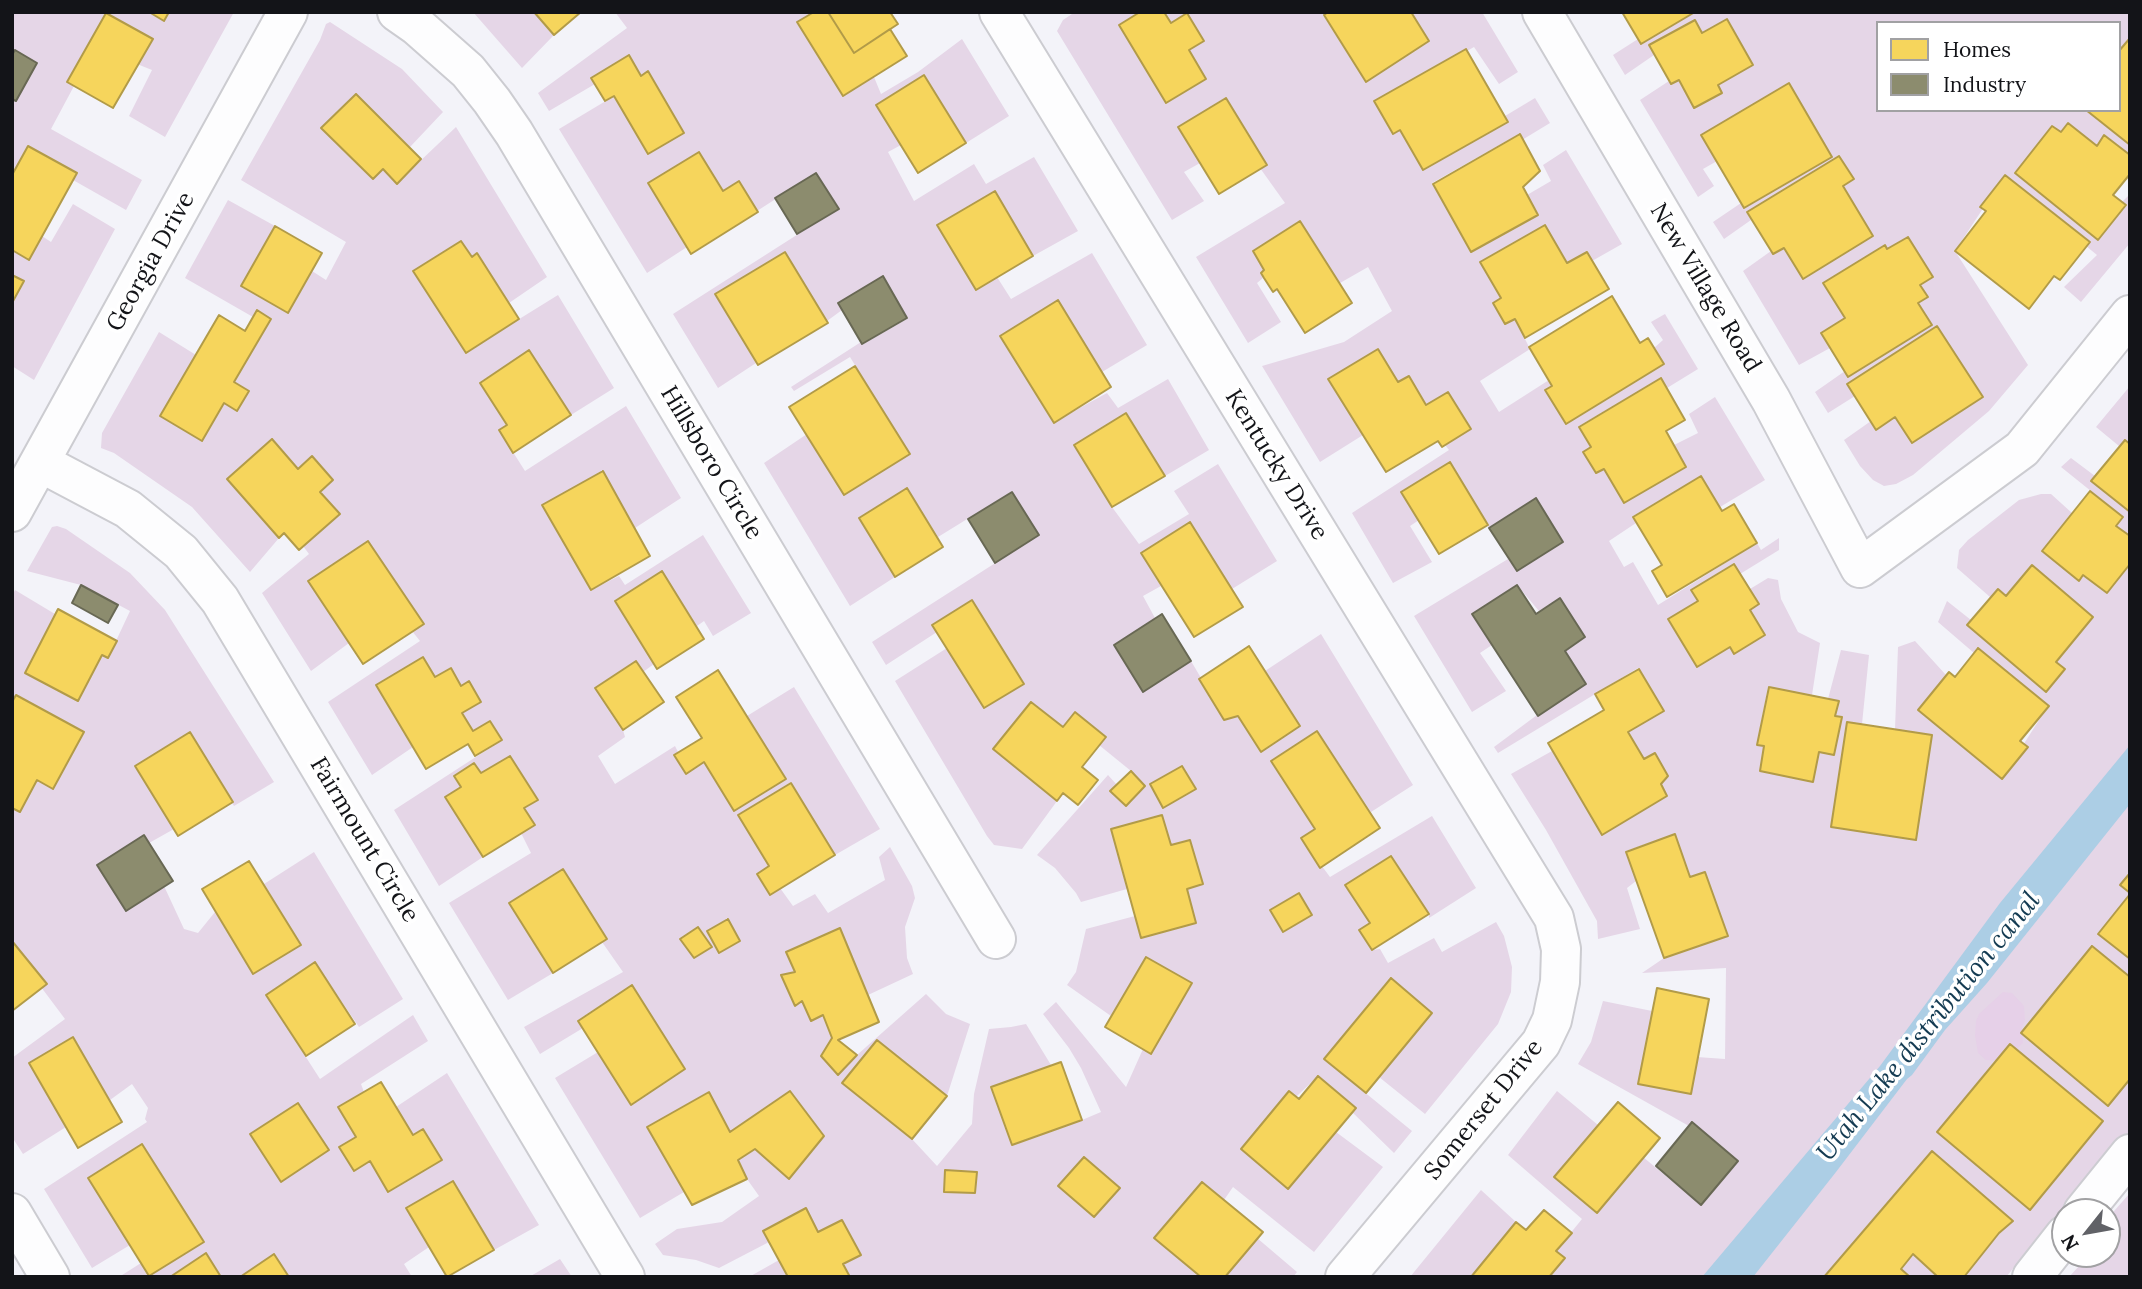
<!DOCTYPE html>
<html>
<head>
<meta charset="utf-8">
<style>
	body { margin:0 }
	#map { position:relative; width:2142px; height:1289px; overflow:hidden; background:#f3f3f9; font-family:Lora,serif }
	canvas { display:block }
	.frame { position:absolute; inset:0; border:14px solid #131418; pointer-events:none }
	.legend { position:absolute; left:1876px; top:21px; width:245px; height:91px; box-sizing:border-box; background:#fff; border:2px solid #a1a1a3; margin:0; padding:9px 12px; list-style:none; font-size:21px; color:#131418 }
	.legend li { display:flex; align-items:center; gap:14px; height:35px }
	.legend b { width:35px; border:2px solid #a1a1a3 }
	.north { position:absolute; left:2051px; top:1198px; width:70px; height:70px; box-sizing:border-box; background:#fff; border:2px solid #a1a1a3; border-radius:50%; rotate:239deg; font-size:19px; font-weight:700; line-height:28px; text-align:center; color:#131418 }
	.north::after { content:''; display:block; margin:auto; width:24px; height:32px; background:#616267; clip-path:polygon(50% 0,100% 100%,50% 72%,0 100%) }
</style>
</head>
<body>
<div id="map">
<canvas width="2142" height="1289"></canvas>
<div class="frame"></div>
<ul class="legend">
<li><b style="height:19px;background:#f6d55c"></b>Homes</li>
<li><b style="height:19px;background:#8c8c6e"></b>Industry</li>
</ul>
<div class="north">N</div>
</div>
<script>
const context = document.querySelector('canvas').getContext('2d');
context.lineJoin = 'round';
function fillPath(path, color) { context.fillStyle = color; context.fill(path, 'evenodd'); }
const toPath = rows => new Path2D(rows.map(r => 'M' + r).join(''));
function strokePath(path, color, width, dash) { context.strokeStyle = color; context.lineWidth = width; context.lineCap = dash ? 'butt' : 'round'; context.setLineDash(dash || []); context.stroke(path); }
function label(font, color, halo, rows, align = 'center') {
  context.font = font + ' Lora,serif'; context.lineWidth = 7; context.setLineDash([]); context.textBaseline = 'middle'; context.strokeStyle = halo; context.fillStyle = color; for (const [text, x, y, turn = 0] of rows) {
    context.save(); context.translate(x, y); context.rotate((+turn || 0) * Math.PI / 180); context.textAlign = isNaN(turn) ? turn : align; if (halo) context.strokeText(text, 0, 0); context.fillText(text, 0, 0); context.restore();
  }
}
const green = toPath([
	[12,12,149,12,164,21,169,12,234,12,165,137,129,116,152,70,137,64,152,38,106,13,68,82,74,86,51,129,142,180,126,210,73,180,28,147,12,175],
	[473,12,534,12,554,35,522,68],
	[615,12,814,12,798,23,843,95,874,77,881,94,918,72,962,39,1009,116,966,143,924,75,901,145,888,152,914,201,974,164,986,184,1034,157,1078,231,1033,256,995,191,938,225,976,290,997,277,1011,299,1092,253,1147,345,1102,372,1058,300,1054,422,1107,393,1118,408,1168,379,1209,450,1165,476,1126,413,1074,445,1112,507,1139,544,1189,514,1174,491,1218,464,1277,561,1232,589,1189,523,1141,553,1161,586,1143,596,1155,618,1114,645,1143,691,1191,661,1201,678,1199,680,1224,720,1238,716,1261,752,1300,726,1265,671,1321,634,1413,785,1371,812,1317,731,1271,761,1315,829,1301,838,1330,877,1432,816,1476,888,1429,918,1429,914,1392,856,1346,885,1370,923,1359,930,1372,950,1380,949,1388,963,1434,938,1442,952,1496,922,1504,936,1512,967,1511,992,1498,1024,1425,1114,1379,1077,1432,1013,1390,978,1324,1059,1412,1131,1394,1153,1352,1112,1355,1107,1318,1076,1241,1149,1336,1132,1383,1167,1314,1252,1233,1187,1224,1200,1201,1277,850,1277,843,1264,860,1255,842,1220,818,1232,805,1208,764,1231,769,1242,719,1268,696,1260,663,1255,655,1244,677,1229,722,1222,759,1196,747,1179,739,1160,755,1149,789,1178,824,1135,790,1091,730,1132,708,1092,647,1127,684,1192,640,1218,555,1078,598,1052,632,1105,685,1068,632,985,578,1020,583,1028,540,1054,524,1027,623,972,602,942,607,938,562,869,509,903,553,973,508,1000,449,903,531,853,521,833,524,808,537,799,510,756,481,773,474,763,455,775,461,787,445,797,483,857,439,886,394,810,502,740,490,721,473,731,462,713,481,702,469,681,461,686,451,668,435,677,423,657,376,685,413,747,372,775,328,702,420,641,412,631,309,581,349,643,311,671,262,593,309,554,303,546,339,515,320,492,333,480,312,456,298,469,272,439,227,479,279,538,250,572,192,507,114,453,101,448,102,433,159,332,196,355,161,417,202,441,224,403,237,410,248,392,234,382,271,319,257,310,253,317,185,278,228,200,275,226,241,286,287,313,312,271,326,280,346,242,241,180,320,40,326,24,330,22,402,69,443,112,410,147,356,94,322,128,383,169,397,183,456,127,547,277,509,303,477,253,472,257,461,241,414,271,466,352,558,295,614,388,571,415,529,351,480,382,507,425,499,430,525,471,626,406,681,498,635,528,602,471,543,505,591,590,619,576,625,585,703,535,751,613,713,636,704,621,697,626,662,572,615,600,654,664,643,672,636,661,596,688,623,730,625,737,598,756,615,784,675,746,678,752,674,755,686,773,704,762,734,811,786,779,747,716,794,687,880,829,835,855,790,783,738,815,769,866,757,875,769,894,780,888,793,906,815,894,828,913,885,880,879,857,890,847,912,886,915,898,905,927,907,958,913,974,868,995,840,928,786,952,795,972,781,976,794,1005,802,1001,811,1021,823,1015,832,1038,821,1057,838,1075,857,1055,926,994,946,1014,970,1024,947,1096,877,1040,843,1082,912,1139,937,1166,972,1124,974,1094,989,1029,1011,1027,1026,1024,1051,1065,991,1088,1082,1120,1101,1112,1081,1068,1069,1048,1043,1014,1056,1002,1126,1087,1143,1049,1150,1053,1191,983,1146,957,1111,1016,1067,985,1076,972,1086,929,1135,916,1141,938,1196,923,1187,889,1203,884,1190,841,1171,845,1111,829,1127,889,1081,902,1076,893,1055,868,1037,855,1108,775,1117,785,1111,791,1126,806,1145,787,1131,771,1099,745,1106,736,1075,712,1063,727,1032,702,993,749,1057,801,1022,849,994,845,987,836,895,681,947,648,984,708,1024,683,972,600,933,624,937,632,886,665,872,642,1039,535,1011,492,938,537,907,488,859,518,895,577,850,606,764,463,807,434,844,495,909,454,850,357,794,391,791,387,861,342,863,344,907,319,883,276,839,302,842,310,827,321,785,252,715,294,756,363,718,388,673,314,839,208,816,173,757,211,740,181,723,191,699,152,648,183,687,247,647,273,559,129,614,96,648,153,684,133,649,72,641,76,629,55,595,84,549,111,538,93,627,28],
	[1075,12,1327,12,1323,15,1366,82,1429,41,1411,12,1482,12,1518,72,1499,84,1474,47,1467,51,1465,49,1374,101,1392,134,1400,130,1423,170,1507,121,1505,116,1535,98,1550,123,1522,140,1519,134,1432,183,1471,251,1537,214,1527,195,1551,181,1543,165,1566,150,1622,244,1592,261,1587,252,1567,263,1545,225,1481,262,1501,298,1493,303,1505,324,1515,319,1530,349,1480,381,1499,412,1549,380,1552,386,1546,390,1566,423,1664,364,1654,348,1663,340,1651,322,1665,314,1698,369,1667,388,1660,379,1579,426,1591,447,1583,452,1596,472,1604,468,1624,503,1686,466,1674,445,1698,433,1689,414,1715,397,1765,480,1720,507,1701,476,1633,516,1636,523,1609,541,1624,567,1633,562,1658,605,1757,543,1761,550,1779,538,1779,550,1740,574,1733,564,1691,590,1697,601,1668,620,1697,666,1730,647,1734,654,1750,610,1759,604,1750,589,1768,578,1778,580,1781,599,1798,632,1820,643,1812,695,1768,687,1757,744,1764,746,1760,771,1813,782,1819,752,1834,755,1835,716,1839,701,1828,699,1841,650,1869,655,1862,724,1847,722,1831,827,1916,840,1932,736,1895,729,1898,647,1915,641,1946,675,1918,710,2002,778,2048,706,1978,648,1974,653,1938,622,1947,601,1971,620,1967,625,2046,691,2065,669,2056,662,2093,618,2032,566,2006,596,1998,589,1990,597,1957,568,1959,550,1968,540,2019,500,2041,494,2051,494,2072,513,2042,552,2079,580,2083,575,2107,593,2130,564,2130,894,2098,934,2130,959,2130,977,2092,946,2021,1033,2108,1105,2130,1079,2130,1155,2063,1209,2006,1277,1964,1277,1999,1233,2012,1221,1932,1151,1824,1277,1549,1277,1556,1251,1582,1219,1508,1155,1557,1091,1598,1125,1554,1177,1596,1213,1643,1157,1701,1205,1738,1161,1692,1123,1689,1126,1578,1064,1591,1042,1603,1001,1652,1011,1639,1084,1690,1094,1697,1057,1725,1059,1726,968,1642,973,1664,958,1727,935,1705,872,1690,877,1675,834,1626,851,1636,881,1627,888,1640,929,1598,939,1597,921,1546,830,1511,774,1552,751,1602,835,1667,796,1661,784,1655,753,1644,759,1628,732,1663,710,1638,668,1498,753,1494,747,1537,715,1586,684,1565,651,1585,637,1560,598,1539,611,1517,585,1473,614,1492,645,1480,653,1506,691,1472,712,1414,616,1508,559,1517,571,1563,542,1536,498,1489,528,1449,463,1401,492,1419,520,1410,526,1432,562,1393,583,1352,513,1449,450,1445,445,1470,430,1448,392,1426,405,1409,376,1398,382,1378,349,1328,379,1363,435,1320,462,1262,366,1344,342,1392,311,1368,267,1340,283,1299,221,1253,251,1264,270,1261,273,1263,278,1257,283,1281,322,1248,343,1196,257,1285,203,1260,168,1266,164,1225,98,1179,127,1200,163,1184,172,1204,201,1172,220,1057,31,1063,20],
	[2014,1047,2103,1121,2093,1133,1989,1174,1937,1132,2002,1052],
	[1695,12,2130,12,2130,38,2119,51,2119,23,1878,23,1878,110,2086,110,2130,145,2130,155,2105,135,2097,146,2061,132,2052,126,2015,173,2098,240,2126,206,2122,202,2128,196,2130,197,2130,243,2081,302,2064,287,2097,255,2086,246,2090,241,2005,175,1955,251,2028,365,1989,411,1913,475,1896,484,1884,486,1873,480,1860,466,1844,440,1871,421,1877,429,1895,417,1912,442,1982,397,1855,396,1828,413,1815,392,1845,371,1849,376,1932,325,1918,303,1927,297,1920,285,1933,276,1908,237,1887,249,1884,245,1824,283,1845,318,1821,333,1830,348,1799,365,1743,271,1771,251,1773,254,1784,248,1803,279,1873,236,1843,186,1854,178,1839,156,1747,212,1751,220,1724,239,1713,222,1741,203,1745,208,1832,157,1789,83,1701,135,1717,161,1703,169,1714,186,1698,197,1640,100,1669,81,1671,84,1679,80,1695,108,1722,93,1718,85,1753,65,1728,19,1702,33,1695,20,1649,46,1654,55,1625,75,1613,55,1638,39,1641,44],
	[73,204,115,229,34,380,12,366,12,303,24,281,12,275,12,251,29,259,42,236,51,242],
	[2130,386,2130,444,2124,440,2119,446,2096,427],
	[2071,458,2095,476,2092,481,2130,512,2130,536,2116,526,2122,516,2061,467],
	[57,526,66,529,130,573,165,610,274,782,234,806,190,732,135,766,174,829,149,843,144,835,97,865,126,910,164,886,184,929,198,933,215,912,253,974,301,945,264,884,314,852,403,999,359,1027,315,963,266,995,320,1079,413,1015,428,1041,361,1084,364,1092,338,1107,356,1137,340,1147,353,1171,370,1161,389,1192,442,1160,423,1129,413,1135,396,1107,447,1073,539,1225,494,1250,453,1181,407,1208,429,1247,404,1264,412,1277,289,1277,274,1255,240,1277,221,1277,206,1254,170,1277,119,1277,141,1263,150,1275,204,1242,142,1144,88,1178,130,1245,92,1268,44,1189,147,1122,145,1119,148,1108,132,1084,110,1100,73,1037,29,1063,66,1127,23,1154,12,1137,12,1058,65,1019,41,987,46,983,12,941,12,596,15,590,55,614,25,673,78,701,102,655,108,658,130,611,81,585,27,571,52,527],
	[1481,1190,1516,1222,1471,1277,1410,1277],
	[2130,1193,2130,1277,2069,1277,2090,1254,2107,1254,2107,1219],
	[1257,1238,1297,1272,1293,1277,1225,1277],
	[1913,1254,1938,1277,1910,1277,1900,1269],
	[560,1259,572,1277,529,1277],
	[779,1260,788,1277,749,1277]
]);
const forest = toPath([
	[2003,992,2012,993,2024,1006,2025,1020,2022,1027,2023,1043,2003,1061,1986,1060,1978,1053,1975,1035,1976,1021,1979,1014]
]);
const water = toPath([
	[2130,745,2130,804,1987,983,1945,1030,1912,1075,1907,1079,1836,1172,1753,1277,1702,1277,1880,1066,2000,903]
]);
const homes = toPath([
	[149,12,169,12,164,21,149,12],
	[534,12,581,12,554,35,534,12],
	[814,12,828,12,854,53,890,29,907,56,843,96,797,22,814,12],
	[828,12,890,12,898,24,854,53,828,12],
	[1140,12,1164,12,1171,23,1187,13,1204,41,1189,50,1206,79,1166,103,1119,25,1140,12],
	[1328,12,1411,12,1429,41,1366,82,1324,15,1328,12],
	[1622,12,1695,12,1641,44,1622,12],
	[106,13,153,39,113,108,67,82,106,13],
	[1727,19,1753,65,1718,85,1722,93,1694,108,1679,80,1671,84,1649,45,1695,20,1702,33,1727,19],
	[2130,38,2130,145,2086,110,2119,110,2119,51,2130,38],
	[1466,49,1508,122,1423,170,1400,130,1393,134,1374,101,1466,49],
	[629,55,641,76,648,71,684,133,648,154,614,96,605,101,591,78,629,55],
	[924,75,966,143,918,173,876,105,924,75],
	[1789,83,1832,157,1744,208,1701,135,1789,83],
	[356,94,421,159,397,184,383,169,373,179,321,128,356,94],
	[1226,98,1267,165,1219,194,1178,127,1226,98],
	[2068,123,2097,146,2104,135,2130,155,2130,174,2113,195,2126,205,2098,240,2015,173,2052,126,2061,132,2068,123],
	[1520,134,1540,171,1523,187,1538,215,1471,252,1433,184,1520,134],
	[28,146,77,173,29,260,12,250,12,175,28,146],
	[699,152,723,191,739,181,758,212,691,254,648,183,699,152],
	[1839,156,1854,179,1843,186,1873,236,1803,279,1784,248,1773,254,1747,212,1839,156],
	[2005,175,2090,242,2060,280,2054,276,2029,309,1955,251,1986,211,1980,207,2005,175],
	[995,191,1033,256,976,290,937,225,995,191],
	[1300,221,1352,303,1305,333,1277,289,1273,292,1264,278,1261,273,1264,270,1253,251,1300,221],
	[1545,225,1567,263,1587,252,1609,289,1525,338,1515,319,1505,324,1493,303,1501,298,1480,262,1545,225],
	[275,226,322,253,288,313,241,286,275,226],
	[1908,237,1933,277,1920,285,1928,297,1918,303,1932,325,1848,377,1821,333,1845,318,1823,283,1885,245,1887,249,1908,237],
	[461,241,472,257,477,253,519,319,466,353,413,271,461,241],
	[785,252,828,323,758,365,715,294,785,252],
	[12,275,24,281,12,303,12,275],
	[1612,296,1640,343,1648,338,1664,364,1566,424,1545,390,1552,386,1529,347,1612,296],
	[1058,300,1111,387,1054,423,1000,336,1058,300],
	[257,310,271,319,234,382,249,391,237,411,224,403,202,441,160,416,219,315,245,331,257,310],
	[1937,326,1983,397,1912,443,1895,417,1876,430,1847,384,1937,326],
	[1378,349,1398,382,1409,376,1426,405,1448,392,1471,429,1442,447,1438,441,1386,472,1328,379,1378,349],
	[529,350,571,415,513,453,499,430,507,425,480,383,529,350],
	[855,366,910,454,844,495,789,407,855,366],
	[1661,378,1685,420,1666,431,1686,467,1624,503,1604,469,1596,473,1583,452,1591,447,1579,427,1661,378],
	[1126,413,1165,476,1112,507,1074,445,1126,413],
	[272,439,298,469,312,456,333,480,320,492,340,514,299,550,284,533,279,538,227,479,272,439],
	[2125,440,2130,444,2130,512,2091,481,2125,440],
	[1450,462,1488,525,1439,554,1401,492,1450,462],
	[603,471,650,556,591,590,542,505,603,471],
	[1701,476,1722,511,1734,504,1757,543,1667,597,1652,571,1662,565,1633,517,1701,476],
	[907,488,943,547,895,577,859,518,907,488],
	[2090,491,2123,517,2116,526,2130,536,2130,564,2107,593,2083,575,2079,581,2042,551,2090,491],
	[1190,522,1243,607,1194,637,1141,553,1190,522],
	[368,541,424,624,363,664,308,581,368,541],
	[1734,564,1759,604,1750,610,1765,635,1734,654,1730,647,1697,667,1668,619,1698,601,1691,590,1734,564],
	[2032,565,2093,617,2056,662,2065,669,2046,692,1967,625,1998,589,2006,596,2032,565],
	[662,571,704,639,657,669,615,601,662,571],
	[972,600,1024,684,984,708,932,625,972,600],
	[58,609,117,641,108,658,102,655,78,701,25,673,58,609],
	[1249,646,1300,726,1261,752,1238,716,1224,720,1199,679,1249,646],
	[1978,648,2049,706,2020,741,2028,747,2002,779,1918,710,1949,672,1955,677,1978,648],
	[423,657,435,677,451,668,461,686,469,681,481,702,462,713,473,731,490,721,502,740,475,756,468,744,426,769,376,685,423,657],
	[636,661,664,702,623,730,595,688,636,661],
	[1639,669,1664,711,1628,732,1644,759,1655,753,1668,776,1661,784,1667,796,1602,835,1548,743,1604,710,1595,694,1639,669],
	[718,670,786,779,734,811,704,762,686,774,674,755,702,738,676,697,718,670],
	[1769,687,1839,701,1835,716,1842,717,1834,755,1819,752,1813,782,1760,771,1764,746,1757,745,1769,687],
	[16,695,84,732,53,789,37,780,20,812,12,808,12,702,16,695],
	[1031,702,1063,727,1075,712,1106,737,1082,767,1098,780,1078,805,1063,793,1057,801,993,749,1031,702],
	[1847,722,1932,735,1916,840,1831,827,1847,722],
	[1317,731,1380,828,1320,868,1301,838,1315,829,1271,761,1317,731],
	[190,732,233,802,178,836,135,766,190,732],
	[510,756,538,800,524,808,535,825,483,857,445,797,461,787,454,776,474,763,481,773,510,756],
	[1182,766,1196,789,1163,808,1150,784,1182,766],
	[1131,771,1145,786,1126,806,1110,791,1131,771],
	[791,783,835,855,770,895,757,874,769,866,738,815,791,783],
	[1162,815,1171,845,1190,840,1203,884,1187,889,1196,923,1141,938,1111,829,1162,815],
	[1675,834,1690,877,1705,872,1728,936,1664,958,1626,852,1675,834],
	[1391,856,1429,914,1372,950,1359,930,1370,923,1345,885,1391,856],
	[249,861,301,945,253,974,202,889,249,861],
	[563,869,607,939,553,973,509,903,563,869],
	[2130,873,2130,893,2120,885,2130,873],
	[1299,893,1312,915,1283,932,1270,910,1299,893],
	[2130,894,2130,959,2098,934,2130,894],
	[728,919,740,941,719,953,707,931,728,919],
	[698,927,712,947,694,958,680,939,698,927],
	[840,928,879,1022,838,1040,857,1055,838,1075,821,1056,832,1038,823,1015,811,1021,802,1001,795,1006,781,975,795,972,786,952,840,928],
	[12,941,47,984,12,1011,12,941],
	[2092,946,2130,977,2130,1079,2108,1106,2021,1033,2092,946],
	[1146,957,1192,983,1151,1054,1105,1027,1146,957],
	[315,962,355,1024,306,1056,266,995,315,962],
	[1391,978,1432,1013,1366,1093,1324,1059,1391,978],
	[632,985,685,1069,631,1105,578,1021,632,985],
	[1657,988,1709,999,1691,1094,1638,1084,1657,988],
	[73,1037,122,1122,78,1148,29,1063,73,1037],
	[877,1040,947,1096,912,1139,842,1083,877,1040],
	[2010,1044,2103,1121,2030,1210,1937,1132,2010,1044],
	[1061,1062,1082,1120,1012,1145,991,1087,1061,1062],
	[1318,1076,1356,1108,1288,1189,1241,1149,1289,1091,1299,1099,1318,1076],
	[381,1082,413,1135,423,1129,442,1160,388,1192,370,1161,354,1171,339,1147,356,1137,338,1107,381,1082],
	[790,1091,824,1136,789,1179,755,1149,738,1160,747,1179,692,1205,647,1127,709,1092,730,1132,790,1091],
	[1618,1102,1660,1138,1597,1213,1554,1177,1618,1102],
	[298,1103,329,1150,281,1182,250,1134,298,1103],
	[142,1144,204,1242,149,1276,88,1178,142,1144],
	[1932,1151,2013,1221,1999,1233,1964,1277,1938,1277,1913,1254,1901,1269,1910,1277,1824,1277,1932,1151],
	[1084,1157,1120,1188,1094,1217,1058,1186,1084,1157],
	[945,1170,977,1172,975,1193,944,1192,945,1170],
	[453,1181,494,1250,447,1277,406,1208,453,1181],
	[1202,1182,1263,1232,1225,1277,1201,1277,1154,1238,1202,1182],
	[806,1208,818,1232,842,1220,861,1255,843,1264,850,1277,788,1277,763,1231,806,1208],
	[1544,1210,1572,1233,1556,1251,1565,1258,1549,1277,1471,1277,1516,1222,1526,1230,1544,1210],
	[206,1253,221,1277,170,1277,206,1253],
	[274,1254,289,1277,240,1277,274,1254]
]);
const industry = toPath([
	[15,50,37,63,16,101,12,99,12,55,15,50],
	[816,173,839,209,797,234,775,198,816,173],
	[883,276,907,318,862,344,838,303,883,276],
	[1012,492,1039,535,995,563,968,519,1012,492],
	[1536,498,1563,542,1517,571,1489,528,1536,498],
	[81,585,118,605,108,623,72,603,81,585],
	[1517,585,1536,614,1560,598,1585,637,1565,651,1586,684,1538,716,1472,614,1517,585],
	[1162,614,1191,661,1143,692,1114,645,1162,614],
	[144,835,173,881,126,911,97,865,144,835],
	[1692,1122,1738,1161,1701,1205,1656,1166,1692,1122]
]);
const minor = toPath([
	[397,12,417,26,468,71,492,101,514,133,996,939],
	[999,12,1554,918,1561,949,1560,982,1552,1020,1541,1043,1345,1277],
	[1542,12,1771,400,1860,568,2022,449,2130,315],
	[41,463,128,509,181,552,220,600,625,1277],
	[12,512,288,12],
	[2083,1212,2130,1154],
	[12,1213,50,1277],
	[2032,1277,2065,1235]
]);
const streetNames = [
	["Georgia Drive",151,262,-61],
	["New Village Road",1705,288,59],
	["Hillsboro Circle",711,463,59],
	["Kentucky Drive",1276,465,58],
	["Fairmount Circle",364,840,59],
	["Somerset Drive",1484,1110,-51]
];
const waterNames = [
	["Utah Lake distribution canal",1929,1027,-51]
];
fillPath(green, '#e5d6e7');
fillPath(forest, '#e6d0e8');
fillPath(water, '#accee5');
fillPath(homes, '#f6d55c');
strokePath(homes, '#b29b48', 2);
fillPath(industry, '#8c8c6e');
strokePath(industry, '#686854', 2);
strokePath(minor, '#ccccd1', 42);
strokePath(minor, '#fdfdfe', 38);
label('24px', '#131418', '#fff', streetNames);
label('italic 26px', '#143b52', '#fff', waterNames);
</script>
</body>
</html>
